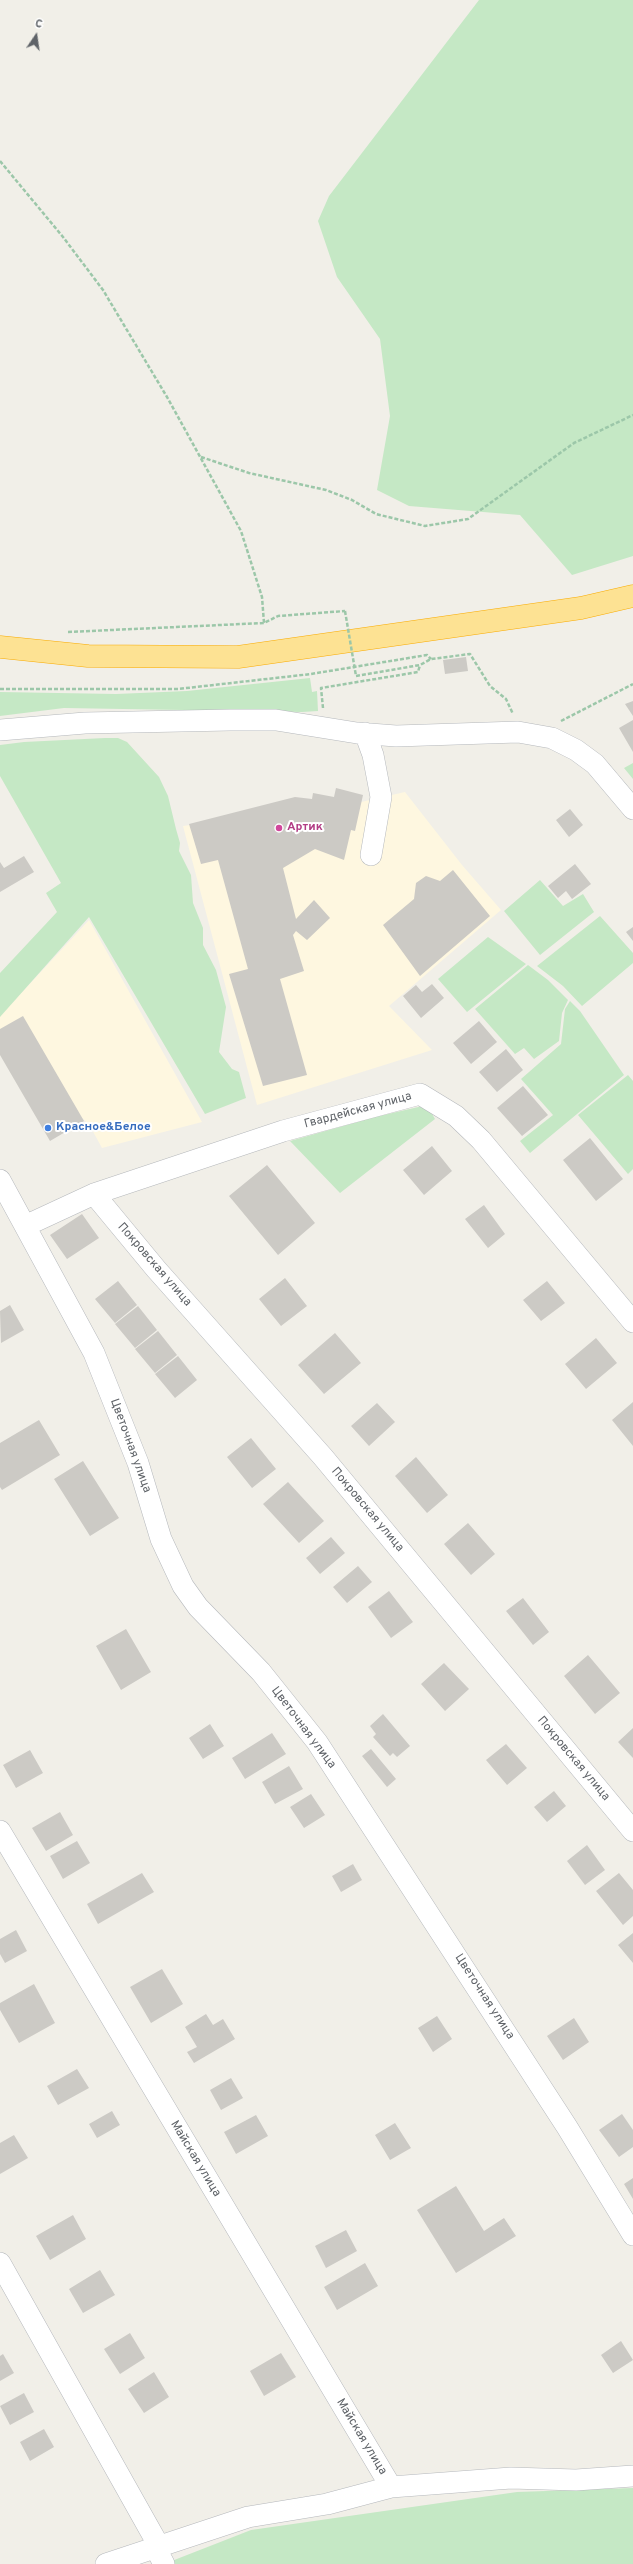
<!DOCTYPE html>
<html>
<head>
<meta charset="utf-8">
<style>
	body { margin:0 }
	#map { position:relative; width:633px; height:2564px; overflow:hidden; background:#f1efe8; font-family:Overpass,sans-serif }
	canvas { display:block }
	.north { position:absolute; left:16px; top:16px; width:40px; height:40px; -webkit-text-stroke:3px #fff; paint-order:stroke; rotate:13deg; font-size:11px; font-weight:700; line-height:16px; text-align:center; color:#5f6368 }
	.north::after { content:''; display:block; margin:auto; width:14px; height:18px; background:#5f6368; clip-path:polygon(50% 0,100% 100%,50% 72%,0 100%) }
</style>
</head>
<body>
<div id="map">
<canvas width="633" height="2564"></canvas>
<div class="north">С</div>
</div>
<script>
const context = document.querySelector('canvas').getContext('2d');
context.lineJoin = 'round';
function fillPath(path, color) { context.fillStyle = color; context.fill(path, 'evenodd'); }
const toPath = rows => new Path2D(rows.map(r => 'M' + r).join(''));
function strokePath(path, color, width, dash) { context.strokeStyle = color; context.lineWidth = width; context.lineCap = dash ? 'butt' : 'round'; context.setLineDash(dash || []); context.stroke(path); }
function label(font, color, halo, rows, align = 'center') {
  context.font = font + ' Overpass,sans-serif'; context.lineWidth = 4; context.setLineDash([]); context.textBaseline = 'middle'; context.strokeStyle = halo; context.fillStyle = color; for (const [text, x, y, turn = 0] of rows) {
    context.save(); context.translate(x, y); context.rotate((+turn || 0) * Math.PI / 180); context.textAlign = isNaN(turn) ? turn : align; if (halo) context.strokeText(text, 0, 0); context.fillText(text, 0, 0); context.restore();
  }
}
const commercial = toPath([
	[405,792,462,865,501,910,389,1006,432,1050,257,1105,183,826,361,802],
	[89,920,202,1122,102,1148,90,1126,0,1033,0,1016]
]);
const green = toPath([
	[479,0,633,0,633,556,572,575,520,515,409,506,377,490,390,416,380,339,337,277,318,221,329,196],
	[310,678,312,692,317,691,318,711,302,712,64,708,0,716,0,692,116,694,187,691],
	[105,738,118,738,127,742,159,777,168,796,176,829,180,843,179,851,191,875,193,903,203,928,203,945,216,970,226,1007,219,1052,232,1069,239,1072,246,1098,205,1114,89,917,0,1017,0,973,57,912,46,893,61,883,0,776,0,745,24,742],
	[633,763,633,779,624,768],
	[540,880,563,906,583,894,594,912,540,955,504,911],
	[600,916,633,953,633,963,582,1006,563,986,537,966],
	[488,937,526,964,467,1012,438,979],
	[528,965,548,980,568,1000,562,1013,559,1041,534,1059,524,1048,515,1054,475,1009],
	[570,1001,580,1011,624,1075,530,1153,520,1141,553,1115,521,1079,561,1044,565,1009],
	[628,1075,633,1081,633,1169,628,1174,578,1115],
	[427,1105,435,1119,340,1193,290,1141,375,1117],
	[633,2488,633,2564,164,2564,251,2530,517,2492]
]);
const building = toPath([
	[466,657,468,671,445,674,443,660],
	[633,701,633,716,625,704],
	[633,720,633,752,619,728],
	[336,788,363,795,355,831,351,830,344,860,315,849,283,868,296,919,314,900,330,918,307,940,296,931,293,935,304,971,280,979,307,1075,263,1086,229,974,248,969,218,860,201,864,189,824,295,797,312,799,313,793,334,797],
	[570,809,583,825,569,837,556,820],
	[24,856,34,872,0,892,0,862,4,868],
	[575,864,591,884,572,899,566,891,558,898,548,886],
	[453,870,490,916,420,976,383,925,414,899,416,883,426,876,440,881],
	[633,927,633,941,626,932],
	[432,984,444,998,421,1018,403,996,416,985,422,992],
	[23,1016,84,1121,50,1141,0,1055,0,1029],
	[479,1021,497,1042,471,1064,453,1043],
	[506,1049,523,1070,497,1092,479,1072],
	[523,1086,548,1115,522,1136,497,1108],
	[590,1138,623,1179,596,1201,563,1160],
	[432,1146,452,1171,424,1195,403,1170],
	[267,1165,315,1223,278,1255,229,1196],
	[484,1205,505,1234,488,1248,465,1219],
	[82,1214,99,1238,67,1259,50,1235],
	[285,1278,307,1306,281,1326,259,1299],
	[118,1281,137,1305,115,1323,95,1299],
	[547,1281,565,1303,541,1321,523,1300],
	[10,1305,24,1330,1,1343,0,1311],
	[138,1306,157,1330,135,1348,115,1324],
	[158,1331,177,1355,155,1373,135,1349],
	[335,1333,361,1363,324,1394,298,1365],
	[596,1338,617,1363,586,1389,565,1364],
	[178,1356,197,1380,175,1398,155,1374],
	[633,1402,633,1446,612,1420],
	[377,1403,395,1422,369,1446,351,1426],
	[39,1420,60,1455,2,1490,0,1487,0,1443],
	[251,1438,276,1469,252,1488,227,1457],
	[416,1457,448,1495,427,1513,395,1476],
	[83,1461,119,1518,90,1536,54,1479],
	[288,1482,324,1521,299,1543,263,1504],
	[468,1523,495,1554,471,1575,444,1544],
	[331,1537,345,1553,320,1574,306,1558],
	[358,1566,372,1582,347,1603,333,1587],
	[389,1591,413,1622,391,1638,368,1607],
	[523,1598,549,1632,533,1645,506,1611],
	[126,1629,151,1672,121,1690,96,1646],
	[588,1655,620,1693,595,1714,564,1676],
	[444,1663,469,1689,445,1711,421,1684],
	[383,1714,410,1746,397,1757,393,1753,390,1756,373,1737,376,1734,370,1726],
	[210,1724,224,1746,203,1759,189,1738],
	[633,1728,633,1758,618,1742],
	[272,1733,286,1754,245,1779,232,1758],
	[506,1744,527,1768,507,1785,486,1760],
	[371,1749,396,1779,387,1787,362,1756],
	[30,1750,43,1773,16,1788,3,1765],
	[289,1766,303,1789,275,1804,262,1782],
	[554,1791,566,1806,547,1822,534,1807],
	[311,1794,325,1815,304,1828,290,1807],
	[60,1812,73,1835,46,1851,32,1828],
	[77,1841,90,1863,63,1879,50,1856],
	[587,1845,605,1870,585,1885,567,1861],
	[353,1864,362,1880,341,1892,332,1876],
	[142,1873,154,1892,98,1924,87,1904],
	[619,1873,633,1890,633,1916,623,1925,596,1891],
	[16,1930,27,1951,5,1963,0,1954,0,1939],
	[633,1933,633,1963,618,1945],
	[162,1969,183,2004,151,2023,130,1987],
	[34,1984,55,2023,19,2043,0,2010,0,2003],
	[206,2014,213,2025,223,2019,235,2039,194,2063,187,2052,197,2047,185,2027],
	[437,2016,452,2039,433,2052,418,2028],
	[574,2018,589,2042,563,2060,547,2036],
	[77,2069,89,2088,58,2105,47,2086],
	[231,2078,243,2098,221,2110,210,2090],
	[112,2111,120,2125,97,2138,89,2124],
	[622,2114,633,2130,633,2147,619,2157,599,2130],
	[256,2115,268,2136,236,2154,224,2132],
	[395,2123,411,2148,390,2160,375,2135],
	[14,2135,28,2158,0,2174,0,2143],
	[633,2178,633,2199,624,2184],
	[456,2186,484,2231,504,2218,516,2236,456,2273,417,2210],
	[73,2215,86,2239,50,2260,36,2236],
	[346,2230,357,2251,326,2268,315,2246],
	[365,2263,378,2286,337,2310,324,2287],
	[100,2270,115,2295,83,2313,69,2289],
	[130,2333,145,2358,120,2374,104,2349],
	[621,2341,633,2360,613,2373,601,2355],
	[281,2353,296,2377,264,2396,250,2371],
	[3,2354,14,2373,0,2381,0,2356],
	[154,2372,169,2397,144,2413,128,2389],
	[24,2393,34,2412,10,2425,0,2406],
	[44,2429,54,2447,30,2461,20,2442]
]);
const path = toPath([
	[0,161,63,237,103,290,167,397,241,531,262,597,264,623],
	[201,457,249,473,326,490,352,500,376,514,425,526,468,519,574,443,633,415],
	[68,632,264,623,278,616,345,611],
	[356,676,420,665,431,659,470,654,490,686,506,699,513,714],
	[0,689,178,689,311,674,427,655,431,659],
	[323,708,321,688,418,672,420,665],
	[561,721,633,684]
]);
const minor = toPath([
	[0,730,85,723,230,720,276,720,357,733,396,736,518,732,552,738,576,750,595,764,633,809],
	[365,733,373,755,381,797,371,855],
	[0,1180,94,1353,138,1463,161,1539,183,1586,198,1607,261,1672,317,1742,567,2127,633,2235],
	[94,1194,156,1269,323,1457,633,1831],
	[25,1226,94,1194,283,1131,420,1094,456,1116,481,1140,633,1322],
	[0,1831,391,2487],
	[0,2263,155,2539],
	[155,2547,164,2564],
	[106,2564,248,2517,327,2504,391,2487,511,2478,576,2480,633,2476]
]);
const highway = toPath([
	[0,647,88,656,238,657,581,608,633,596]
]);
const pathBridge = toPath([
	[345,611,356,676]
]);
const markers = [
	[279,828,4,"#d1479c"],
	[48,1128,4,"#3f7fe0"]
];
const hotelNames = [
	["Артик",287,828]
];
const streetNames = [
	["Гвардейская улица",358,1111,-15],
	["Покровская улица",154,1265,49],
	["Цветочная улица",130,1446,70],
	["Покровская улица",367,1510,50],
	["Цветочная улица",303,1728,53],
	["Покровская улица",573,1759,50],
	["Цветочная улица",484,1997,57],
	["Майская улица",195,2159,59],
	["Майская улица",361,2437,59]
];
const shopNames = [
	["Красное&Белое",56,1128]
];
fillPath(commercial, '#fef7e0');
fillPath(green, '#c5e8c5');
fillPath(building, '#cccac5');
strokePath(minor, '#b5b8bc', 22);
strokePath(highway, '#f9ab00', 23);
strokePath(path, '#9cc7a9', 2.5, [4, 2]);
strokePath(minor, '#fff', 21);
strokePath(highway, '#fde293', 22);
strokePath(pathBridge, '#9cc7a9', 2.5, [4, 2]);
for (const [x, y, r, color] of markers) { const dot = new Path2D(); dot.arc(x, y, r, 0, 2 * Math.PI); context.fillStyle = color; context.fill(dot); strokePath(dot, '#fff', 1.5); }
label('bold 12px', '#b23c85', '#fff', hotelNames, 'left');
label('12px', '#5f6368', '#fff', streetNames);
label('bold 12px', '#366cbe', '#fff', shopNames, 'left');
</script>
</body>
</html>
